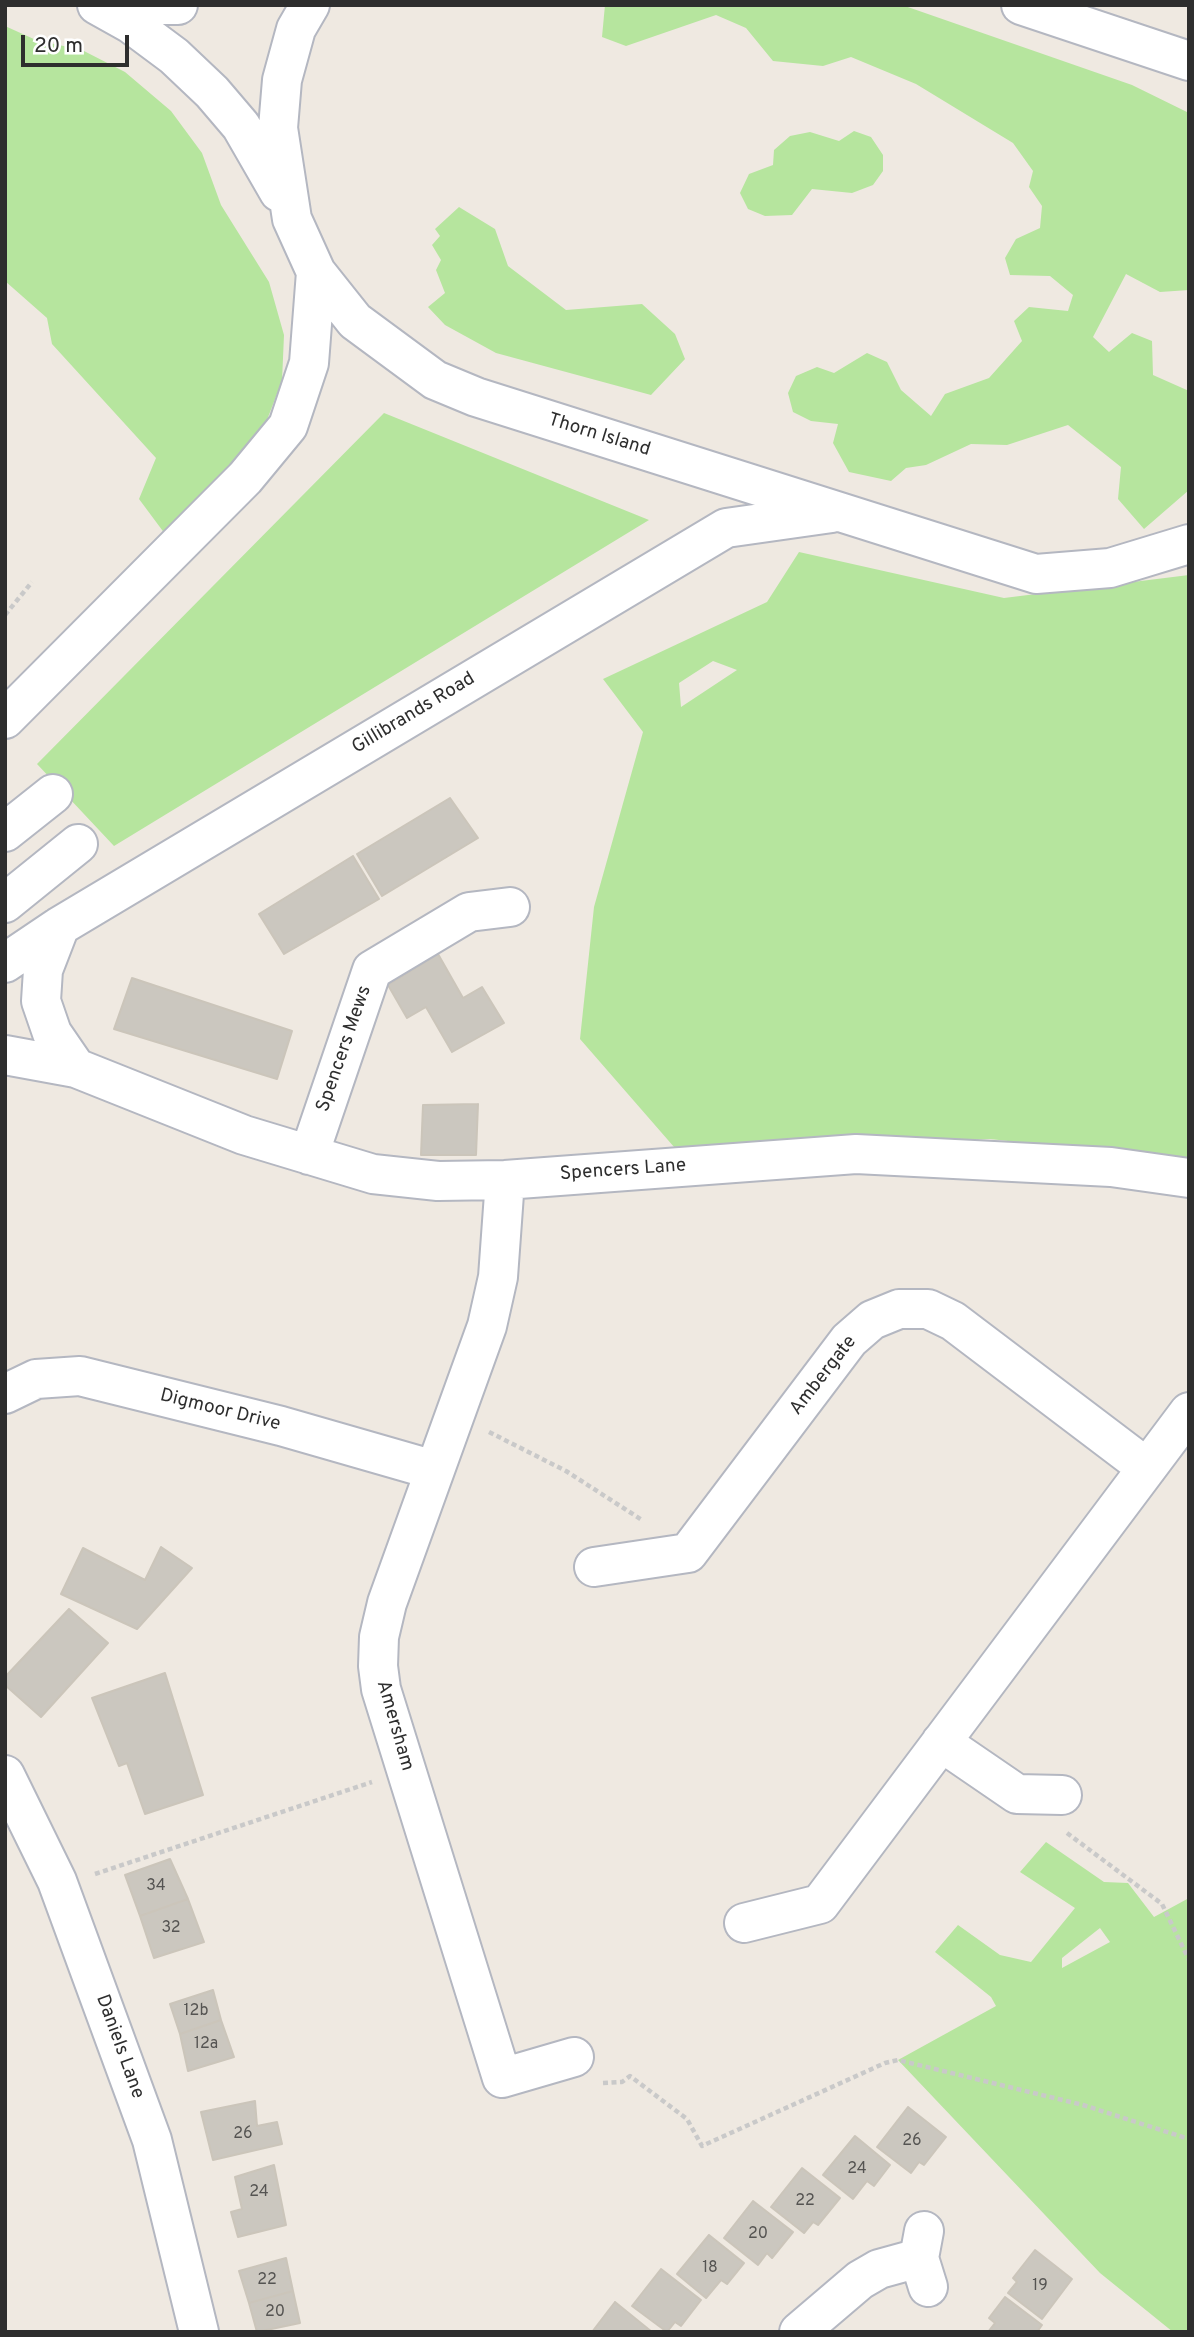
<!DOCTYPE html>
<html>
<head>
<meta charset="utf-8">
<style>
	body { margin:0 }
	#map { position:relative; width:1194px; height:2337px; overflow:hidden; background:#efe9e1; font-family:Overpass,sans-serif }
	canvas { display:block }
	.frame { position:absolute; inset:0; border:7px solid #2e2e2e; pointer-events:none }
	.scale { position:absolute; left:21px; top:35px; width:108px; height:32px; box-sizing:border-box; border:4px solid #2e2e2e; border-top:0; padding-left:9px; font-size:21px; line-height:24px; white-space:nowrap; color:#2e2e2e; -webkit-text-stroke:5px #fff; paint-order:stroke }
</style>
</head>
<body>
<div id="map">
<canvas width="1194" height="2337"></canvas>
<div class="frame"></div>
<div class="scale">20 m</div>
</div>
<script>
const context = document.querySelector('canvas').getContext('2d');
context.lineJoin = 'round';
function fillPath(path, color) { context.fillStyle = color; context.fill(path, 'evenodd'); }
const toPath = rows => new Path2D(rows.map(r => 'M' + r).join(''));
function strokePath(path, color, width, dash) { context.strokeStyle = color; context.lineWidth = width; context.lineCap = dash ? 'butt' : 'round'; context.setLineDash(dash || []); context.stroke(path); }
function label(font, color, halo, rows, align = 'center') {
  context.font = font + ' Overpass,sans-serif'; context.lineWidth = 7; context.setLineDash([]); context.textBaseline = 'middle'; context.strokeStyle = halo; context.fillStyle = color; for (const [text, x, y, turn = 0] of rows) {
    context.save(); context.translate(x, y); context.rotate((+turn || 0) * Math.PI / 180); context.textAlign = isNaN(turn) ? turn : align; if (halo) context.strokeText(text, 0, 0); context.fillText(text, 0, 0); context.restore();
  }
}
const green = toPath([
	[605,5,902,5,1132,85,1189,113,1189,290,1160,292,1126,274,1093,337,1109,352,1132,333,1152,341,1153,375,1189,391,1189,490,1144,529,1118,499,1121,467,1068,425,1007,445,971,444,926,465,906,468,891,481,849,472,833,443,838,424,811,421,793,412,788,393,796,376,817,367,834,373,867,353,887,362,901,390,931,416,945,394,989,378,1022,341,1014,321,1029,307,1068,311,1073,295,1050,276,1010,275,1005,258,1016,239,1040,228,1042,206,1029,187,1033,171,1013,143,916,84,851,57,823,66,773,61,746,28,716,15,626,46,602,37],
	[5,26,36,40,82,50,125,72,171,111,202,153,221,205,269,282,284,335,282,381,265,425,168,538,139,499,156,458,52,344,47,318,5,281],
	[854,131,871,137,883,155,883,171,873,185,852,193,812,189,792,215,765,216,748,209,740,193,749,174,773,165,774,150,790,136,810,132,839,141],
	[459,207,495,229,508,266,566,310,642,304,675,334,685,359,651,395,496,353,445,325,428,307,445,293,436,270,441,260,432,245,440,236,435,229],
	[384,413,649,520,114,846,37,764],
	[799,552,1004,598,1189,575,1189,1161,990,1139,681,1155,580,1039,594,907,643,732,603,679,767,602],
	[713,661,737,670,681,707,679,683],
	[1046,1842,1104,1882,1128,1883,1154,1917,1189,1898,1189,2332,1173,2332,1100,2273,898,2060,996,2006,991,1997,935,1952,958,1925,1000,1955,1031,1962,1075,1908,1020,1872],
	[1100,1928,1110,1942,1062,1968,1062,1958]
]);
const building = toPath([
	[450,798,478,838,382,896,357,854,450,798],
	[353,856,379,899,284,954,259,914,353,856],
	[438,954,463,998,482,987,504,1023,452,1052,426,1007,407,1018,388,985,438,954],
	[132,978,292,1031,277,1079,114,1029,132,978],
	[478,1104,476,1155,421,1155,423,1105,478,1104],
	[161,1547,192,1568,137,1629,61,1594,83,1548,145,1580,161,1547],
	[69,1609,108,1643,41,1717,5,1685,5,1677,69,1609],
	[165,1673,203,1795,145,1814,127,1763,119,1766,92,1698,165,1673],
	[170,1859,188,1899,140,1916,125,1875,170,1859],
	[188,1899,204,1942,154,1958,140,1916,188,1899],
	[213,1990,221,2020,180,2034,170,2004,213,1990],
	[221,2020,234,2057,188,2071,180,2034,221,2020],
	[255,2101,257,2126,277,2122,282,2144,213,2160,201,2112,255,2101],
	[908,2107,946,2137,924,2165,919,2162,911,2173,877,2147,908,2107],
	[855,2136,890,2165,874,2186,867,2181,853,2199,823,2175,855,2136],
	[274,2165,286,2225,238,2237,231,2212,242,2209,235,2177,274,2165],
	[802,2168,840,2198,818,2225,813,2222,804,2233,771,2207,802,2168],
	[753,2201,793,2232,772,2258,767,2253,758,2265,724,2238,753,2201],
	[709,2235,744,2263,727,2284,721,2280,706,2298,677,2274,709,2235],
	[1035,2250,1072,2279,1042,2319,1008,2293,1017,2282,1013,2278,1035,2250],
	[286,2258,293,2291,249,2303,239,2271,286,2258],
	[661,2269,701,2300,681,2326,675,2322,667,2332,632,2306,661,2269],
	[293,2291,300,2323,257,2332,249,2303,293,2291],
	[1005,2297,1042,2325,1037,2332,988,2332,995,2323,989,2318,1005,2297],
	[615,2302,652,2332,592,2332,615,2302]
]);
const path = toPath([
	[5,615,32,582],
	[489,1432,566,1471,642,1520],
	[1067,1833,1162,1904,1189,1960],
	[95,1874,372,1782],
	[603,2083,622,2082,630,2076,687,2119,702,2146,885,2063,898,2060,1083,2105,1189,2139]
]);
const minor = toPath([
	[97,5,131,24,174,56,212,92,241,126,279,192],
	[125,5,178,5],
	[310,5,296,29,282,80,278,128,292,219,316,272,355,321,435,380,476,397,1036,574,1110,568,1189,544],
	[1021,5,1189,61],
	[5,719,245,478,288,426,309,363,316,272],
	[5,832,53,794],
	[5,903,78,844],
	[60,926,43,970,41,1001,52,1033,76,1068],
	[5,963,60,926,726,528,832,513],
	[5,1055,76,1068,244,1135,373,1174,438,1181,505,1180,856,1154,1111,1167,1189,1178],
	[309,1155,372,970,469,912,510,907],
	[505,1180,498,1277,487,1326,387,1603,379,1637,378,1666,381,1689,502,2078,574,2057],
	[5,1394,36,1379,80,1376,281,1426,434,1470],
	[594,1567,688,1553,849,1340,872,1320,899,1309,928,1309,953,1321,1147,1468],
	[941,1742,1017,1794,1062,1795],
	[5,1775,57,1881,152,2140,199,2332],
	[744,1923,820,1904,1189,1412],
	[924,2231,919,2258,928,2287],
	[799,2332,860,2280,879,2269,919,2258]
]);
const numberNames = [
	["34",156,1887],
	["32",171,1929],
	["12b",196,2012],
	["12a",206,2045],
	["26",243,2135],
	["26",912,2142],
	["24",857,2170],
	["24",259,2193],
	["22",805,2202],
	["20",758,2235],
	["18",710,2269],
	["22",267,2281],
	["19",1040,2287],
	["20",275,2313]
];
const streetNames = [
	["Thorn Island",599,436,17],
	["Gillibrands Road",414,714,-31],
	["Spencers Mews",345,1049,-71],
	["Spencers Lane",623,1171,-4],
	["Ambergate",824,1376,-52],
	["Digmoor Drive",220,1411,14],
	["Amersham",394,1726,74],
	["Daniels Lane",119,2047,70]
];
fillPath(green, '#b6e59e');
fillPath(building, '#cbc7bf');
strokePath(building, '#cbc5ba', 2);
strokePath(minor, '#b4b7c1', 42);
strokePath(path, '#c9c9c9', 4.5, [5, 3.5]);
strokePath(minor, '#fff', 38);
label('16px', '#555452', null, numberNames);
label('19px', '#2e2e2e', '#fff', streetNames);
</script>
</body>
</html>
